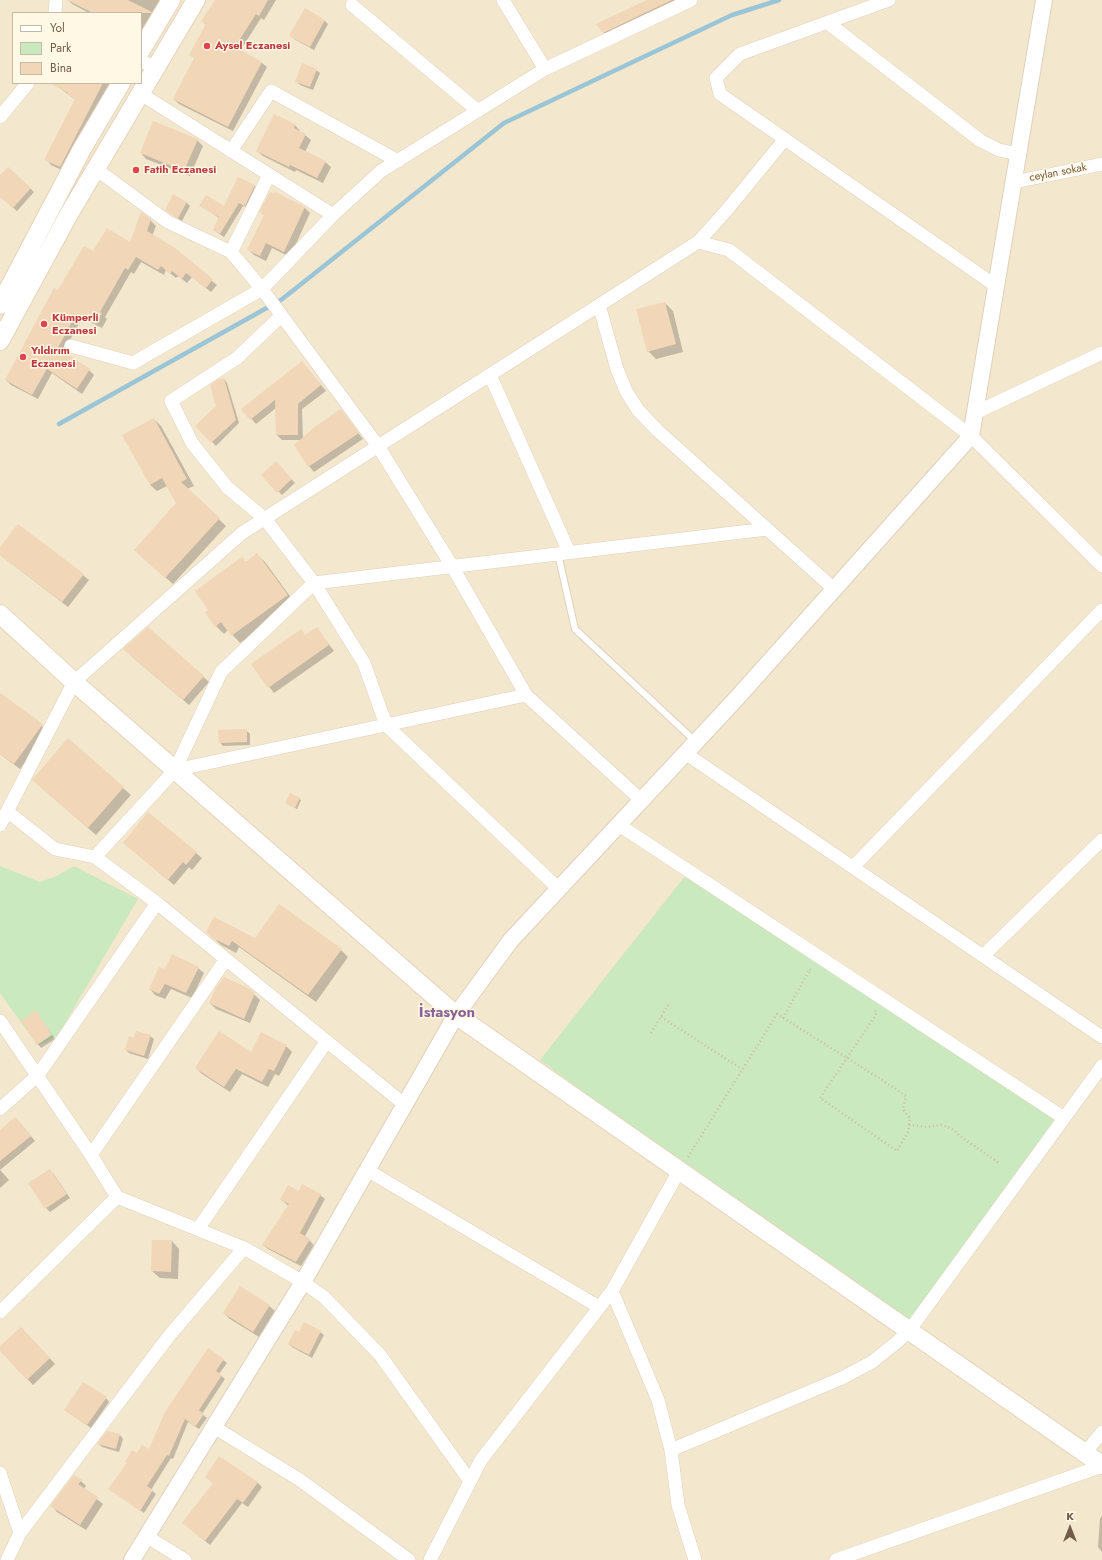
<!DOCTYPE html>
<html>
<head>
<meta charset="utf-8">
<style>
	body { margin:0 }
	#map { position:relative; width:1102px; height:1560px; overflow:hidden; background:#fcf4df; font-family:Jost,sans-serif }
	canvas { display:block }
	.legend { position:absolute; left:12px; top:12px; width:130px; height:72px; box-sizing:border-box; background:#fff8e5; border:1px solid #c7baa6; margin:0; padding:5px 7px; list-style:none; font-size:12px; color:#725c47 }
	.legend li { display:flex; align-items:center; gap:8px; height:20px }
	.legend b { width:20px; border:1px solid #c7baa6 }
	.north { position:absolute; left:1050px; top:1508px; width:40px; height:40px; -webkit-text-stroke:3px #fff8e5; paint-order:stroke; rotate:0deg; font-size:11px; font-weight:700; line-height:16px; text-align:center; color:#725c47 }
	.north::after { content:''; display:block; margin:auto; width:14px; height:18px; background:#725c47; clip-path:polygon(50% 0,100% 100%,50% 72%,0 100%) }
</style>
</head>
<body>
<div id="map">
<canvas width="1102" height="1560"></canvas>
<ul class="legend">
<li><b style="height:5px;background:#fff"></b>Yol</li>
<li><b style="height:11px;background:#cae9be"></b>Park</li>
<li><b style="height:11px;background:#f1d6b7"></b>Bina</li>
</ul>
<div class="north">K</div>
</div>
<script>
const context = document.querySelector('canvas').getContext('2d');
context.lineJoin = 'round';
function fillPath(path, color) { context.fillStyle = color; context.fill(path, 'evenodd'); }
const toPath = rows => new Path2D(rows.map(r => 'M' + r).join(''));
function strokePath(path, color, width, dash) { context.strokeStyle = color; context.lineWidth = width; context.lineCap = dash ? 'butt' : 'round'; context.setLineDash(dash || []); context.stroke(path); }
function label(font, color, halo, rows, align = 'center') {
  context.font = font + ' Jost,sans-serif'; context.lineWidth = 3; context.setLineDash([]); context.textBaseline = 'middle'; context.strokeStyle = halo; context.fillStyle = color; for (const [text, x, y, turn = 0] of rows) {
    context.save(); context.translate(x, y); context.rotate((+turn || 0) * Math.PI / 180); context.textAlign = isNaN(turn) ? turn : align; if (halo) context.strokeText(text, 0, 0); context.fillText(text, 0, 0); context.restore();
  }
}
const residential = toPath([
	[0,0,1102,0,1102,1560,0,1560],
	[13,13,141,13,141,83,13,83]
]);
const green = toPath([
	[0,866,40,882,57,876,74,866,138,899,58,1035,38,1046,0,993],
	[689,871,1064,1118,909,1331,540,1060]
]);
const shadow = toPath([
	[68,0,161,0,141,39,141,13,89,13,72,4],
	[232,0,276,0,264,20,261,18,240,51,262,63,267,67,233,131,179,104,174,99,195,59,191,55,206,25,203,21],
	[649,0,683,0,609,38,603,32],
	[305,10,325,21,328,24,314,50,294,39,290,35],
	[316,70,320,73,313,90,300,85,297,82],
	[64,83,115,83,66,172,51,165,46,159,76,100,61,89],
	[295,125,300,131,300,132,305,135,311,140,305,152,325,162,331,167,323,183,296,170,295,172,263,156,257,151],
	[197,140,203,146,190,176,146,159,141,153],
	[0,177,30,188,34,192,17,211,0,196],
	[255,186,258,189,249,208,243,206,224,237,218,233,214,230,219,218,201,205,225,208],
	[276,193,305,208,310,213,290,257,272,248,266,261,254,255,249,250,265,216,261,212],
	[186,202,190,206,182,221,166,210],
	[150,220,156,226,152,236,217,285,211,292,192,277,187,283,178,276,176,278,166,270,164,275,141,262,134,274,131,272,105,317,107,319,102,328,82,318,63,353,89,370,94,375,82,394,52,373,38,399,11,385,6,380,59,291,93,253,130,243],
	[665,303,673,311,683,352,656,359,648,351],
	[307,368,326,391,302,409,303,439,341,411,363,439,314,472,309,466,302,440,282,440,277,435,276,408,256,424,243,409],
	[224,379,227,383,239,423,216,446,197,426,217,407],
	[154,419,161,426,194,486,187,489,226,526,173,584,142,557,177,504,167,486,157,491,150,485],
	[276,463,295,483,282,495,263,475],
	[0,549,83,575,89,580,68,607,3,557,0,554],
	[257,555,265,562,295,603,240,643,228,630,224,634,216,626,246,563],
	[148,629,209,682,189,705,130,655],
	[317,629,334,651,274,693,252,665,306,636],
	[1,694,48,731,20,769,0,754],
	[246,730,250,734,250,745,223,746,220,742],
	[33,780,123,788,131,795,96,835],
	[290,794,301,800,297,809,286,803],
	[148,813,202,858,192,870,189,867,174,885,130,848],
	[207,932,255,940,341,950,348,957,316,1002,239,947,236,953,221,945],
	[198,968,204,973,192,998,171,989,165,999,155,995,150,989,165,970],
	[248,989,260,1000,250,1023,216,1009,210,1003],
	[36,1012,55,1039,41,1048,38,1044],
	[150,1036,154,1039,148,1059,129,1053,126,1050,135,1039],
	[286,1046,292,1052,279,1076,275,1074,268,1087,242,1074,230,1092,202,1074,196,1068],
	[20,1123,35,1141,0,1170,0,1131],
	[0,1170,9,1180,0,1188],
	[53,1173,70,1198,50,1212,46,1208],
	[299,1192,320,1195,325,1199,305,1236,314,1245,301,1266,268,1249,263,1245,289,1206,281,1200],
	[172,1241,179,1249,178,1279,160,1278,152,1271],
	[269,1306,275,1311,259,1337,230,1319,224,1313],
	[21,1328,55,1364,33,1385,0,1350,0,1348],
	[320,1332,324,1335,312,1358,292,1347,289,1344,299,1333],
	[223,1360,227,1363,219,1374,225,1379,202,1414,207,1418,199,1429,188,1422,173,1459,171,1458,151,1490,156,1494,144,1513,110,1489,137,1455,149,1451],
	[106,1398,109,1402,91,1428,69,1413],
	[120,1435,123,1439,119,1452,102,1447,99,1444],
	[206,1477,257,1482,262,1487,248,1507,242,1503,210,1545,188,1527,214,1484],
	[81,1481,86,1486,84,1489,103,1504,86,1530,57,1512,52,1506],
	[1102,1515,1102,1552,1098,1547,1100,1519]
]);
const stream = toPath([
	[59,424,281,300,504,123,732,15,779,0]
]);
const building = toPath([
	[67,0,128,0,152,12,151,13,93,13],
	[215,0,268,0,259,16,256,14,235,47,262,62,228,127,173,99,194,58,189,55,206,24,201,21],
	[647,0,672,0,603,33,596,24],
	[305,8,325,20,310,47,289,36],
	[302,63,317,69,310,87,295,82],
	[49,83,103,83,60,167,44,160,75,99,67,94,68,93],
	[274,114,295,124,294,128,306,134,299,148,326,161,317,178,290,165,289,167,256,151],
	[153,121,198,139,184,171,140,153],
	[8,167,31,188,13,208,0,197,0,175],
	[238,177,255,185,245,206,239,203,220,234,213,230,219,217,199,206,206,195,224,206],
	[270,192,274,194,275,192,305,207,284,252,266,243,260,256,247,250,264,215,259,212],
	[173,194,187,202,178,218,165,210],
	[141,212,151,219,147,231,175,248,213,279,206,288,186,273,182,279,172,271,170,274,161,266,158,270,136,257,128,270,125,268,100,312,102,313,96,324,76,314,58,348,90,369,77,389,47,369,32,395,5,380,54,288,58,290,84,246,93,251,107,228,130,242],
	[665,302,676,344,647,352,636,309],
	[302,361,321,385,298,404,298,435,276,435,275,400,250,420,241,409],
	[224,378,236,420,211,443,195,426,216,406,210,385,217,380],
	[341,409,359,433,308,467,294,445,316,426],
	[154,418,187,479,181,482,220,518,165,578,134,550,176,503,162,478,150,485,122,435],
	[276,461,292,479,277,493,261,475],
	[18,524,84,574,62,602,0,555,0,547],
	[257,553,288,595,231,636,221,622,215,627,205,612,208,610,195,591,242,557,246,562],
	[148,627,204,676,183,700,123,649],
	[317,627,329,645,268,688,251,664,301,629,305,635],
	[0,693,43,724,14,764,0,754],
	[247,729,247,742,219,743,218,730],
	[68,738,124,787,88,828,32,780],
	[290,793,300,798,295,808,285,803],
	[148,812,197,852,186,865,183,862,168,880,123,843],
	[279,904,342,949,308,995,232,941,229,946,212,938,206,932,214,917,255,938],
	[172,954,199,967,186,993,165,984,159,994,149,989,159,967,165,969],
	[224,977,248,988,255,993,244,1019,209,1003,216,988],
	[36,1010,52,1035,37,1045,21,1021],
	[136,1031,151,1035,144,1056,125,1050,129,1036,134,1038],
	[219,1031,251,1052,261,1032,287,1045,274,1071,269,1069,262,1082,236,1069,224,1087,195,1068],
	[15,1117,31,1136,0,1161,0,1130],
	[50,1169,67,1194,45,1209,28,1183],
	[302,1184,321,1194,300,1233,310,1239,296,1262,262,1245,289,1204,280,1200,288,1185,299,1191],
	[152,1240,172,1240,171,1272,151,1271],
	[240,1286,270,1305,253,1332,223,1313],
	[304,1322,321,1331,309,1355,288,1344,295,1330,299,1332],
	[21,1327,50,1358,27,1380,0,1351,0,1346],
	[208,1348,224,1359,216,1371,222,1375,199,1410,204,1414,195,1427,185,1419,169,1456,167,1455,147,1486,153,1490,140,1511,108,1489,127,1463,125,1462,132,1450,137,1453,142,1445,149,1449,165,1412],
	[83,1382,107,1397,87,1425,64,1410],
	[107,1431,120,1434,116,1449,97,1444],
	[219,1456,258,1482,243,1503,237,1499,205,1541,182,1523,213,1483,205,1477],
	[74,1475,82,1480,78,1484,98,1497,80,1525,50,1506]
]);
const path = toPath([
	[661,1017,742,1069],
	[783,1018,810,969,812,971],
	[651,1033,669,1004],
	[909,1125,927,1127,941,1125,951,1128,960,1136,999,1163],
	[688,1157,777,1014,847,1058,879,1078,906,1096,903,1109,910,1118,908,1132,897,1151,820,1098,847,1058,877,1013,875,1011]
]);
const service = toPath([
	[558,554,575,629,696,742]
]);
const minor = toPath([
	[503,0,545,69],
	[889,0,740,54,716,78,720,94,996,286],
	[352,5,478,111],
	[55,13,56,0],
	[828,23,981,141,999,150,1018,154],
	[141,61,156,68],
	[141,94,333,215],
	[0,117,28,83],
	[231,151,271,91,398,161],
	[96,169,168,222,231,252,262,289,378,446,452,566,526,695,641,800],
	[1014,182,1102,164],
	[698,242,726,211,785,139],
	[231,252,269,175],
	[599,305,617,369,626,391,638,410,657,430,834,589],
	[281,316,237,358,171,401,192,443,227,487,265,519,314,583,364,663,386,725,559,889],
	[71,346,133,363,262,289,333,215,381,171,545,69,691,0],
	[490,375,569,552],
	[975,413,1102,353],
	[685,753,1102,1037],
	[175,770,526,695],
	[7,811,55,849,95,857,157,903,405,1105],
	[0,825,74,682,242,533,698,242,729,250,971,436,1102,566],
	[619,825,1064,1118],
	[95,857,175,770,221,672,314,583,767,529],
	[853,867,1102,610],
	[983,956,1102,840],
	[0,1021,91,1155,117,1197,244,1248,303,1282,324,1297,380,1355,470,1481],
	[0,1109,38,1075,157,903],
	[91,1155,226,959],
	[367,1170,599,1307],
	[198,1229,327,1041],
	[612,1291,658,1400,671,1450,678,1505,695,1560],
	[0,1312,117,1197],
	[214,1427,300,1480,409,1560],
	[671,1450,842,1378,872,1362,897,1342,909,1331,1102,1066],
	[1085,1453,1102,1432],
	[0,1473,20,1533],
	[146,1536,185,1560],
	[7,1560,20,1533,169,1336,244,1248],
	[430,1560,481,1460,612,1291,679,1171],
	[836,1560,1102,1466]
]);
const tertiary = toPath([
	[132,1560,303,1282,456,1015,511,940,736,699,971,436,1044,0]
]);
const secondary = toPath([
	[141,50,171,0],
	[0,305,82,149,121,83],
	[0,341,69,214,196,0],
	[0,614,74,682,456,1015,1102,1465]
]);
const markers = [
	[207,46,4,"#e0444e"],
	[136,170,4,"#e0444e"],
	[44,324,4,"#e0444e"],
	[23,357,4,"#e0444e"]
];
const healthNames = [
	["Aysel Eczanesi",215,46],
	["Fatih Eczanesi",144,170],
	["Kümperli",52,318],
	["Eczanesi",52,331],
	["Yıldırım",31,351],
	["Eczanesi",31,364]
];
const streetNames = [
	["ceylan sokak",1058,173,-11]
];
const districtNames = [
	["İstasyon",447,1013]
];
fillPath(residential, '#f3e7cd');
fillPath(green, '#cae9be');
fillPath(shadow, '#0003');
strokePath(stream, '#9ac5d6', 4.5);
fillPath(building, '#f1d6b7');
strokePath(service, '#dfd1bb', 8);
strokePath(minor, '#dfd1bb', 14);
strokePath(tertiary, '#dfd1bb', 18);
strokePath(secondary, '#e5d3b9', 20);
strokePath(path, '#d5b99a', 2.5, [1, 3]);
strokePath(service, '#fff', 6);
strokePath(minor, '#fff', 13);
strokePath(tertiary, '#fff', 16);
strokePath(secondary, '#fff', 18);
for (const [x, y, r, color] of markers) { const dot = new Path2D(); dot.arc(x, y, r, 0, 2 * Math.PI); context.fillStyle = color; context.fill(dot); strokePath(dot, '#fff8e5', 1.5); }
label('bold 11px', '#be3a42', '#fff8e5', healthNames, 'left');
label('11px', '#725c47', '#fff8e5', streetNames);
label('bold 15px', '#8b6295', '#fff8e5', districtNames);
</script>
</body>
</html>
